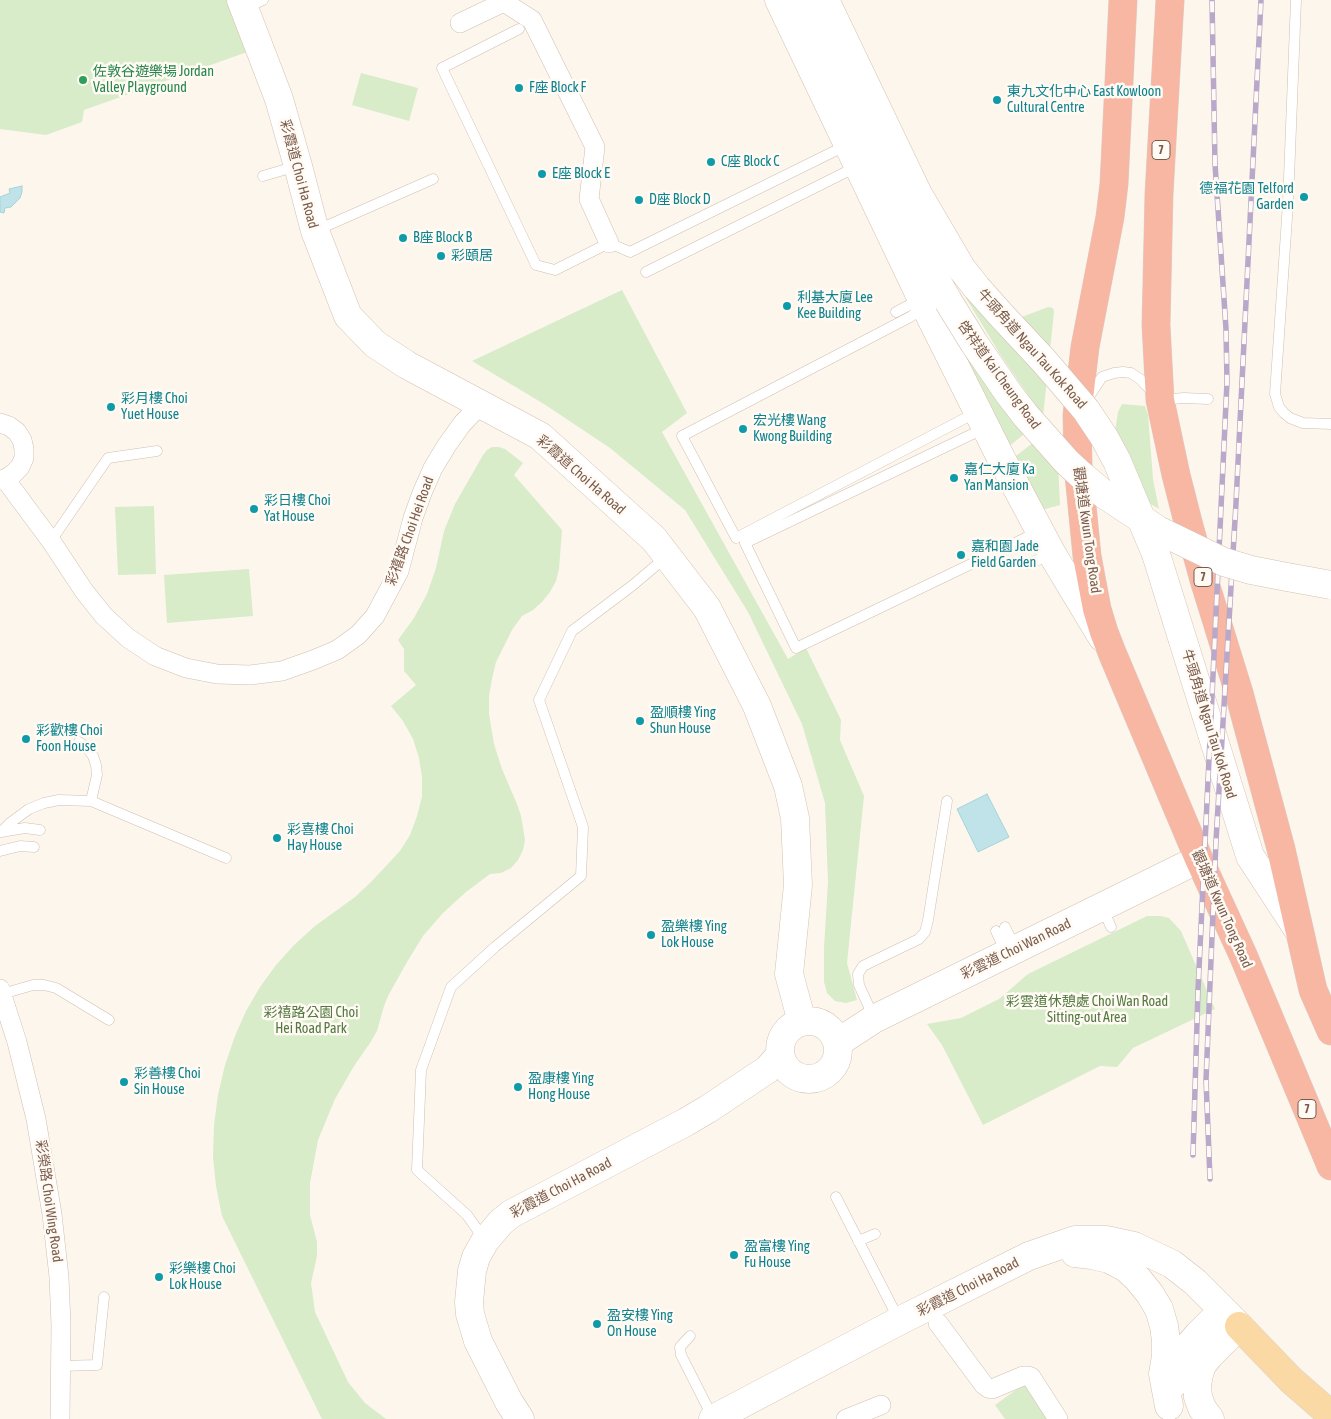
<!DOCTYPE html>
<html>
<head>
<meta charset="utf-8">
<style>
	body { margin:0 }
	canvas { display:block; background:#fdf6ec }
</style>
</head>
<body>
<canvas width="1331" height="1419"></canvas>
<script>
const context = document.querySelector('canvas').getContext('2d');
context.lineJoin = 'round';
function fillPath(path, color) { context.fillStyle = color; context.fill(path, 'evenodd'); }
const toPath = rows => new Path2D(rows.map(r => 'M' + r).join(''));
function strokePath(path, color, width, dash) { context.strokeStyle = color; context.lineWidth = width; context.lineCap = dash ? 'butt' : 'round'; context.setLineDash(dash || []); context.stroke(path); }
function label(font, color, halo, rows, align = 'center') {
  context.font = font + ' "Asap Condensed","Noto Sans TC",sans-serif'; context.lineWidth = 5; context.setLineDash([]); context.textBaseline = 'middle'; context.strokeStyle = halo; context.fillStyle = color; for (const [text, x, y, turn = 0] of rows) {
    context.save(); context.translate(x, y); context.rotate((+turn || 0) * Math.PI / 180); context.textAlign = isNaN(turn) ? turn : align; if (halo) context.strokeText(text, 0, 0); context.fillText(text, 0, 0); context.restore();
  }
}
const green = toPath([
	[0,0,231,0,250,51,84,110,82,122,46,135,0,129],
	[361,73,418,88,409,121,352,105],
	[900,228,1028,431,1007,448],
	[958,285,1014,320,1048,307,1053,308,1054,312,1043,417,1000,354],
	[622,290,687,413,662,432,788,659,806,648,841,720,840,740,864,796,847,963,857,1000,846,1003,835,1001,827,993,824,982,824,948,828,882,825,803,802,724,748,612,685,510,610,448,544,404,472,361],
	[1122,404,1145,406,1148,415,1153,479,1159,509,1142,499,1114,438,1118,412],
	[1047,432,1057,443,1060,505,1038,511,1012,459],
	[492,447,499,447,505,449,523,463,514,475,562,530,559,569,556,581,550,592,542,602,533,610,522,616,512,630,496,662,492,679,489,696,489,714,494,744,502,769,517,804,521,816,525,840,523,850,518,860,511,868,501,873,490,874,466,892,443,913,423,936,407,962,388,996,384,1006,377,1031,370,1043,354,1066,335,1099,318,1140,310,1183,310,1215,317,1242,317,1256,311,1283,315,1312,348,1382,365,1403,386,1419,322,1419,222,1216,216,1186,213,1156,214,1125,218,1095,225,1065,235,1036,246,1011,260,987,276,965,294,945,315,926,355,897,371,882,400,851,410,835,417,816,422,797,422,777,419,758,413,739,403,721,391,706,416,685,404,671,404,649,398,640,414,618,427,594,436,568,444,531,455,504,483,455,487,450],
	[154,506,156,574,118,575,115,507],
	[249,569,253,616,167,623,164,575],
	[1147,916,1160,916,1169,918,1181,931,1215,1009,1133,1048,1117,1067,1100,1066,983,1125,942,1045,927,1024,961,1018,999,999,1028,974],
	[1024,1384,1048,1419,1005,1419,995,1405]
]);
const water = toPath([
	[22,186,22,192,20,198,11,207,5,208,4,213,0,212,0,197,10,193,9,189,22,186],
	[987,794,1009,837,978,852,957,809,987,794]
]);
const lane = toPath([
	[1296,0,1288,203,1275,394,1279,407,1284,413,1290,418,1303,423,1331,424],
	[246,8,263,0],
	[519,29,442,68,536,265,555,270,609,243,630,252,847,145],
	[263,176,297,166],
	[315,231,433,179],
	[646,272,858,166],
	[925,307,910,317,682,436,736,538,977,412],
	[896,312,921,299],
	[1088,398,1102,377,1114,373,1123,372,1131,373,1140,379,1160,400,1184,398,1208,399],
	[985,428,745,543,796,648,1040,531],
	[51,541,108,458,157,451],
	[1028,564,1050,555],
	[79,742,87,748,93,756,96,765,97,775,91,801],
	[1,832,10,823,29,809,44,803,59,800,91,801,226,858],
	[1,832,25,828,40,830],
	[0,851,20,846,34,847],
	[1102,907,1111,927],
	[1005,927,1015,948],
	[996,931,1006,953],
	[2,994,33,985,44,985,56,988,109,1020],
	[874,1018,859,985,858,974,863,966,919,939,925,932,928,920,947,801],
	[836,1197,899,1320],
	[484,1239,467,1215,417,1170,421,1070,451,987,495,947,581,876,583,827,539,700,572,631,633,585,666,557],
	[858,1241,875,1234],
	[690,1336,680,1347,681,1355,713,1418],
	[60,1366,97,1365,104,1297]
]);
const street = toPath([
	[504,2,532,20,595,147,589,199,609,243],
	[460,23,504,2,503,0],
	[0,423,9,426,17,432,22,440,24,449,24,458,20,467,13,474,5,479,0,480],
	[5,479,51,541,84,591,104,616,128,638,155,656,186,668,217,674,250,675,282,671,313,660,337,650,358,635,375,616,399,571,413,518,422,493,433,468,447,445,462,424,481,404],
	[0,989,17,1042,36,1119,52,1214,59,1277,61,1325,60,1419],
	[938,1323,984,1385,988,1388,992,1389,1023,1376,1028,1376,1031,1377,1058,1419],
	[846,1419,881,1405]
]);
const secondary = toPath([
	[241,0,279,99,298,166,315,231,348,316,375,344,407,365,540,436,654,539,707,608,757,706,788,786,795,818,798,885,789,974,802,1022],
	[779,0,925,306,1001,458,1052,554,1102,637],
	[802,0,928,266,948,301],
	[825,0,918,194,962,269,977,288],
	[1156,554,1250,856,1299,931],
	'780 1050a29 29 0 1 1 58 0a29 29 0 1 1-58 0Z',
	[837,1043,874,1019,1199,859],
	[1075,1253,1092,1255,1109,1259,1126,1268,1137,1278,1150,1294,1159,1309,1164,1326,1166,1341,1166,1356,1163,1374,1169,1406],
	[1173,1384,1179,1361,1186,1349,1198,1335,1223,1310],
	[520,1419,509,1402,478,1341,470,1314,469,1302,472,1271,476,1257,485,1241,501,1222,511,1214,686,1122,708,1109,768,1069,780,1055],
	[713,1419,899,1321,1029,1256,1075,1240,1106,1240,1134,1246,1172,1264,1195,1282,1239,1326,1209,1356,1202,1365,1199,1374,1197,1385,1198,1397,1202,1408,1210,1419]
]);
const primary = toPath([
	[1239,1326,1291,1380,1331,1415]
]);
const highway = toPath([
	[1123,0,1114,184,1110,217,1085,347,1077,415,1078,465,1087,556,1097,609,1104,632,1113,655,1199,859,1243,955,1331,1166],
	[1170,0,1159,194,1156,325,1160,400,1176,475,1188,522,1204,580,1239,693,1281,849,1313,990,1331,1031]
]);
const rail = toPath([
	[1193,1155,1198,990,1227,382,1226,329,1215,164,1212,0],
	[1210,1179,1206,1080,1216,841,1236,503,1261,0]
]);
const secondaryBridge = toPath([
	[977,288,1002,316,1044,361,1086,410,1104,437,1117,461,1156,554],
	[948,301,974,343,1009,394,1026,416,1067,462,1080,474,1105,495,1158,530,1224,562,1251,570,1287,577,1331,585]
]);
const markers = [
	[83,80,5,"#2e9e5b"],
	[519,88,5,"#0f9aa8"],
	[997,100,5,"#0f9aa8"],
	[711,162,5,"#0f9aa8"],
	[542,174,5,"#0f9aa8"],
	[1304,197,5,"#0f9aa8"],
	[639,200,5,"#0f9aa8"],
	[403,238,5,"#0f9aa8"],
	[441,256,5,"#0f9aa8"],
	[787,306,5,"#0f9aa8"],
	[111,407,5,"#0f9aa8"],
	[743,429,5,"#0f9aa8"],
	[954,478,5,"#0f9aa8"],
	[254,509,5,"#0f9aa8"],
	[961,555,5,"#0f9aa8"],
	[640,721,5,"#0f9aa8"],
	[26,739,5,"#0f9aa8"],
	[277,838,5,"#0f9aa8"],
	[651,935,5,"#0f9aa8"],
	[124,1082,5,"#0f9aa8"],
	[518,1087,5,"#0f9aa8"],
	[734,1255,5,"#0f9aa8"],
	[159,1277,5,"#0f9aa8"],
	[597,1324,5,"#0f9aa8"]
];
const shields = [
	[1161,150,18],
	[1203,577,18],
	[1307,1109,18]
];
const shieldNames = [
	["7",1161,150],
	["7",1203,577],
	["7",1307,1109]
];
const leisureNames = [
	["佐敦谷遊樂場 Jordan",93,72],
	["Valley Playground",93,88]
];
const cultureNames = [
	["F座 Block F",529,88],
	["東九文化中心 East Kowloon",1007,92],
	["Cultural Centre",1007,108],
	["C座 Block C",721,162],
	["E座 Block E",552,174],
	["德福花園 Telford",1294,189,"right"],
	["Garden",1294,205,"right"],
	["D座 Block D",649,200],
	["B座 Block B",413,238],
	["彩頤居",451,256],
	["利基大廈 Lee",797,298],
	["Kee Building",797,314],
	["彩月樓 Choi",121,399],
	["Yuet House",121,415],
	["宏光樓 Wang",753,421],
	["Kwong Building",753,437],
	["嘉仁大廈 Ka",964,470],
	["Yan Mansion",964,486],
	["彩日樓 Choi",264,501],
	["Yat House",264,517],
	["嘉和園 Jade",971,547],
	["Field Garden",971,563],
	["盈順樓 Ying",650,713],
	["Shun House",650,729],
	["彩歡樓 Choi",36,731],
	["Foon House",36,747],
	["彩喜樓 Choi",287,830],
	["Hay House",287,846],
	["盈樂樓 Ying",661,927],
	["Lok House",661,943],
	["彩善樓 Choi",134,1074],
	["Sin House",134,1090],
	["盈康樓 Ying",528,1079],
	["Hong House",528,1095],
	["盈富樓 Ying",744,1247],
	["Fu House",744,1263],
	["彩樂樓 Choi",169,1269],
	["Lok House",169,1285],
	["盈安樓 Ying",607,1316],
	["On House",607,1332]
];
const streetNames = [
	["彩霞道 Choi Ha Road",299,174,75],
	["牛頭角道 Ngau Tau Kok Road",1032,349,48],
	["啓祥道 Kai Cheung Road",999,375,54],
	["彩霞道 Choi Ha Road",581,475,41],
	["觀塘道 Kwun Tong Road",1087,530,82],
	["彩禧路 Choi Hei Road",410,531,-70],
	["牛頭角道 Ngau Tau Kok Road",1209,724,73],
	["觀塘道 Kwun Tong Road",1222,909,66],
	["彩雲道 Choi Wan Road",1016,949,-26],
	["彩霞道 Choi Ha Road",561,1188,-28],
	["彩榮路 Choi Wing Road",49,1201,82],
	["彩霞道 Choi Ha Road",968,1287,-27]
];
const parkNames = [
	["彩雲道休憩處 Choi Wan Road",1087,1002],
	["Sitting-out Area",1087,1018],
	["彩禧路公園 Choi",311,1013],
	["Hei Road Park",311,1029]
];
fillPath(green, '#d8ecc9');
fillPath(water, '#bfe3e8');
strokePath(water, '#a5d3da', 1);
strokePath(lane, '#d1beb0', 11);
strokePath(street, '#d1beb0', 20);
strokePath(secondary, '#d6c0b0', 29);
strokePath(primary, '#dad1cd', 29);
strokePath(highway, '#dad1cd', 29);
strokePath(lane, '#fff', 10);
strokePath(street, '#fff', 19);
strokePath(secondary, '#fff', 28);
strokePath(primary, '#fbd9a5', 28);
strokePath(highway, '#f7b7a3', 28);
strokePath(rail, '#b9a8c9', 5.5);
strokePath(rail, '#fffaf3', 4, [11]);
strokePath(secondaryBridge, '#d6c0b0', 29, []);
strokePath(secondaryBridge, '#fff', 28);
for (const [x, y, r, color] of markers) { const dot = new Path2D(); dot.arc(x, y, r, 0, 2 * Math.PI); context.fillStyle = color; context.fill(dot); strokePath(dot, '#fffaf3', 2); }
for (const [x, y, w] of shields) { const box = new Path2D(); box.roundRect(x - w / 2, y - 9.5, w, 19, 4); context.fillStyle = '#fffaf3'; context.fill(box); strokePath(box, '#7a5c4d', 1); }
label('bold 12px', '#7a5c4d', null, shieldNames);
label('14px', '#27864d', '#fffaf3', leisureNames, 'left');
label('14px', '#0d838f', '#fffaf3', cultureNames, 'left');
label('14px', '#7a5c4d', '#fffaf3', streetNames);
label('14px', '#537a41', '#fffaf3', parkNames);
</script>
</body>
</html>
